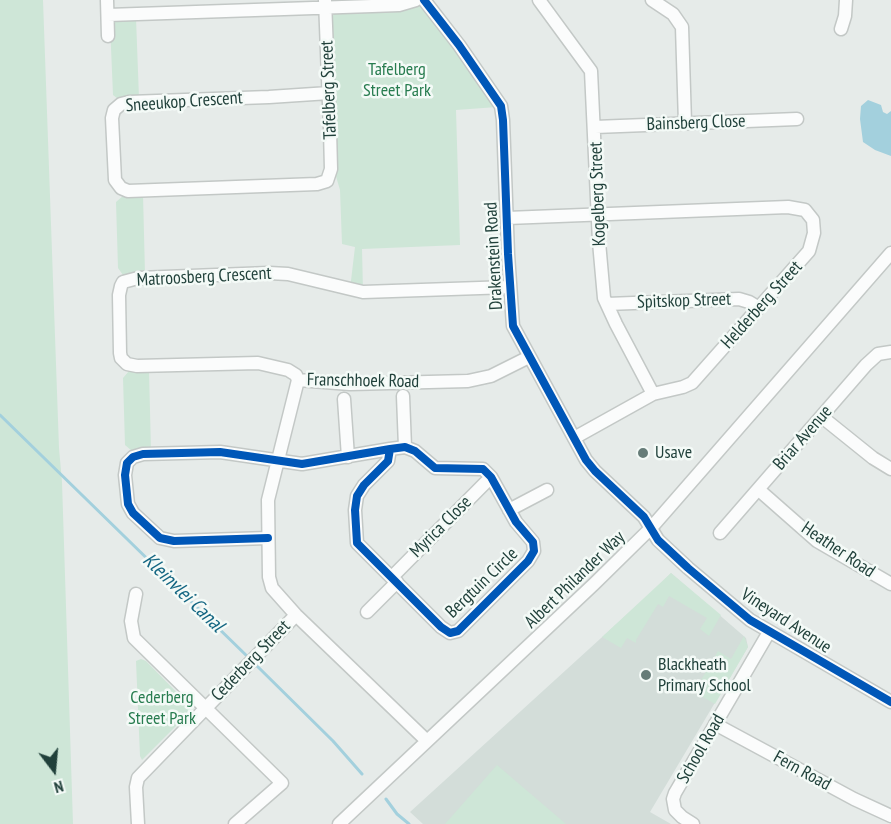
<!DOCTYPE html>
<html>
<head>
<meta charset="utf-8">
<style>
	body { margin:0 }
	#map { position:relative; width:891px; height:824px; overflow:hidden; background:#e6ebe9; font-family:"PT Sans Narrow",sans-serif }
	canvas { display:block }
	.north { position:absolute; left:24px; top:740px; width:60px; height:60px; -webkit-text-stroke:4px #f4faf7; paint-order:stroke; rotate:164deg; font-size:16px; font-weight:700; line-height:24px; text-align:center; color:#21413b }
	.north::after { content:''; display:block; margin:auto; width:21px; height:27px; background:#21413b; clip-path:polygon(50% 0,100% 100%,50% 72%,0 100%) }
</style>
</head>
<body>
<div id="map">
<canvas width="891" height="824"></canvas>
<div class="north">N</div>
</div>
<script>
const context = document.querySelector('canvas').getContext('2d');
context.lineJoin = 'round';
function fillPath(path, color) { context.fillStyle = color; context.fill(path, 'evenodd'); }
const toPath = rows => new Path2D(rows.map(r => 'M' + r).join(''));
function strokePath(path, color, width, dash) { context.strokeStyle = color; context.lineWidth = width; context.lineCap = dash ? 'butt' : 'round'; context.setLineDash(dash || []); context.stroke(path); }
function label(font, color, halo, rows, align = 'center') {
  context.font = font + ' "PT Sans Narrow",sans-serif'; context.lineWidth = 5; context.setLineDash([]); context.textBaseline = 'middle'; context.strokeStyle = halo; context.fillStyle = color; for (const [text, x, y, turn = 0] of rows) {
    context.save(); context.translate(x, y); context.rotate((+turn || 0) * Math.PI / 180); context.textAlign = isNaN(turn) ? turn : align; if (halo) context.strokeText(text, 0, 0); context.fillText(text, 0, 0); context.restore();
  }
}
const built = toPath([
	[671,573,746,638,748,647,650,812,671,824,423,824,410,812,656,588]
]);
const green = toPath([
	[0,0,43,0,59,448,62,482,73,824,0,824],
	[421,5,425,8,497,107,456,110,460,245,362,249,363,291,350,289,355,247,342,244,340,190,335,173,330,19,336,12],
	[136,18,139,98,118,99,113,95,110,24,112,21],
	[143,194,145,274,123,275,118,268,116,202,124,195],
	[149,370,151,451,132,451,125,445,123,378,129,371],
	[671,573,721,615,709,636,700,629,707,618,669,596,663,607,658,604,636,640,636,643,627,638,621,648,602,637],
	[744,636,748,647,715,704,694,692,718,651,731,659],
	[141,659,146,661,192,708,191,711,142,760,140,756,136,661],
	[497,765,566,824,445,824]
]);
const water = toPath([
	[868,100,881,105,883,112,887,114,891,111,891,156,875,150,863,142,860,119,861,106]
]);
const stream = toPath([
	[0,415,250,659],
	[255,664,333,741,362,774],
	[386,799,397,814,409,824]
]);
const minor = toPath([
	[107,0,108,36],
	[325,0,330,130,331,169,327,181,317,184,128,191,121,188,115,180,112,118,114,110,121,104,129,102,269,97,329,93],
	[424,0,459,45,501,106,503,120,508,254,513,326,586,460,595,471,644,517,658,540,688,568,750,620,891,702],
	[539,0,591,71,599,242,604,298,616,324,653,394],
	[652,0,673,14,682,27,685,123],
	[108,15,372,6,399,5,416,0],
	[841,29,845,16,846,0],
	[595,127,797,119],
	[507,218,788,207,805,210,813,220,814,233,809,251,692,383,683,387,653,394,574,438],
	[607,304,739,299,749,302,759,308],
	[298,380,296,375,288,370,258,363,137,366,127,364,121,358,120,353,119,295,121,286,123,282,138,278,269,273,288,274,363,292,509,287],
	[298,380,268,500,269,577,272,588,296,615,427,741],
	[298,380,350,384,468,381,491,376,529,357],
	[403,396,405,447],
	[344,399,348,457],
	[822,417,873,458,891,469],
	[759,490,817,541,891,584],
	[509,510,547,490],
	[720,533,866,365,878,354,891,352],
	[268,538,174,541,160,538,133,513,128,504,125,475,127,463,133,457,143,454,220,452,302,464,390,449,405,447,415,451,435,468,483,469,491,477,516,522,533,542,534,551,528,561,458,631,450,633,441,627,357,543,355,510,357,496,364,485,388,461,390,449],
	[392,577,491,477],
	[136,594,131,621,134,638,282,783,235,824],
	[367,612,397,582],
	[715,724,854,799,891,816],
	[138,824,136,787,138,778,296,615],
	[339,824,594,584,651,528,891,253],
	[693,824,682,817,675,810,673,799,675,793,769,632]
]);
const cycleway = toPath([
	[424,0,459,45,501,106,503,120,508,254,513,326,586,460,595,471,644,517,658,540,688,568,750,620,891,702],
	[268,538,174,541,160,538,133,513,128,504,125,475,127,463,133,457,143,454,220,452,302,464,390,449,405,447,415,451,435,468,483,469,491,477,516,522,533,542,534,551,528,561,458,631,450,633,441,627,357,543,355,510,357,496,364,485,388,461,390,449]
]);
const markers = [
	[643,453,6,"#667c78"],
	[646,675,6,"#667c78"]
];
const parkNames = [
	["Tafelberg",397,70],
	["Street Park",397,91],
	["Cederberg",162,698],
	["Street Park",162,719]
];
const streetNames = [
	["Tafelberg Street",329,90,-92],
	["Sneeukop Crescent",184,102,-4],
	["Bainsberg Close",696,123,-2],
	["Kogelberg Street",598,194,-92],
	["Drakenstein Road",494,256,-93],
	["Matroosberg Crescent",204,277,-3],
	["Spitskop Street",684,301,-2],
	["Helderberg Street",762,305,-48],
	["Franschhoek Road",363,381,1],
	["Briar Avenue",803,438,-49],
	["Myrica Close",441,527,-45],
	["Heather Road",838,550,34],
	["Albert Philander Way",575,580,-44],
	["Bergtuin Circle",482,583,-44],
	["Vineyard Avenue",786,621,33],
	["Cederberg Street",251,661,-46],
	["School Road",701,749,-60],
	["Fern Road",802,771,29]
];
const poiNames = [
	["Usave",655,453],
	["Blackheath",658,665],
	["Primary School",658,686]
];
const waterNames = [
	["Kleinvlei Canal",183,593,44]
];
fillPath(built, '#d3ddd9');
fillPath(green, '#cee6d7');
fillPath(water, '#a3d0dd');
strokePath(stream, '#a3d0dd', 3);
strokePath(minor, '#c3c8c6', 15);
strokePath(minor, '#fbfcfc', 12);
strokePath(cycleway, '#0057b8', 8);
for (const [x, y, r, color] of markers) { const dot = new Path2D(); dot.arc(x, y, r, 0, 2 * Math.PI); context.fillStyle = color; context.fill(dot); strokePath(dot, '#f4faf7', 2); }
label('18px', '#277c4f', '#f4faf7', parkNames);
label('18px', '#21413b', '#f4faf7', streetNames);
label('18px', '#21413b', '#f4faf7', poiNames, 'left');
label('italic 20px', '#156783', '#f4faf7', waterNames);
</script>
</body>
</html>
